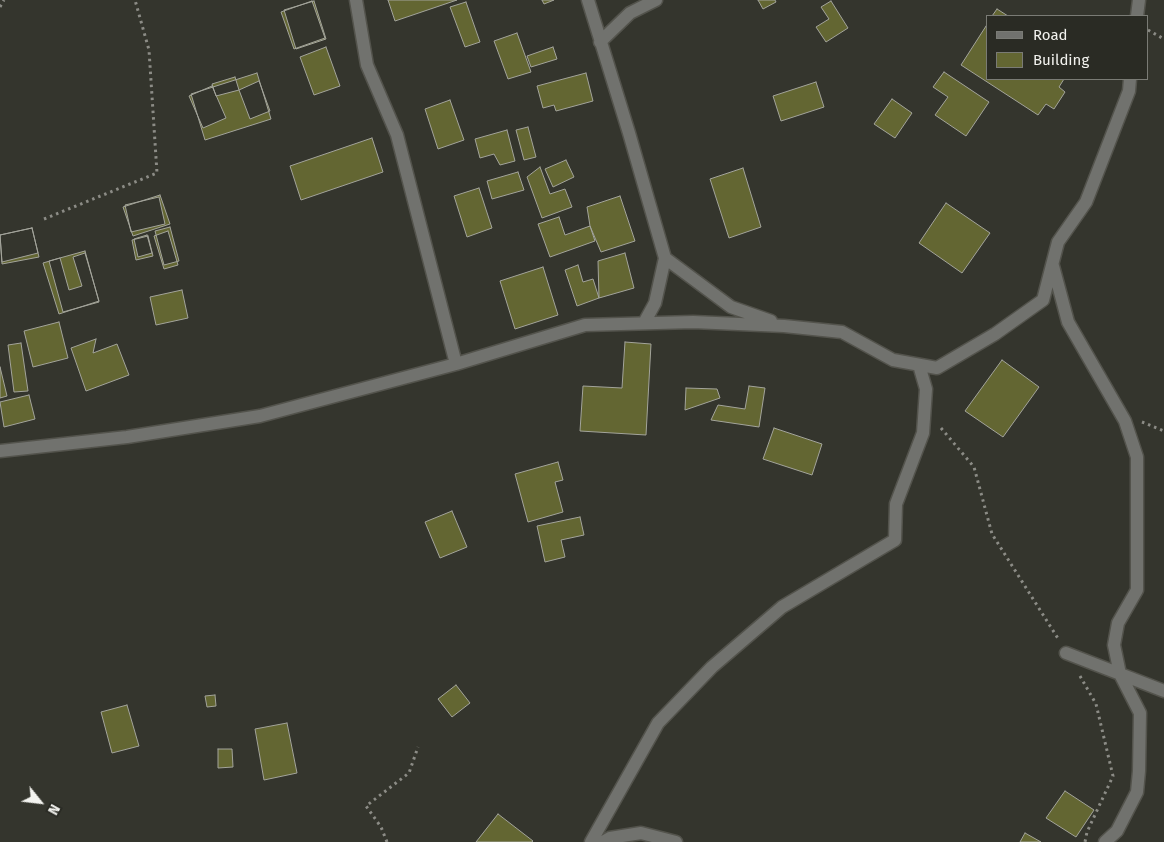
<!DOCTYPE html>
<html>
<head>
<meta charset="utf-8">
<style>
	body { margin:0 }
	#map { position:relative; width:1164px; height:842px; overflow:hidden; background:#34352d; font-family:"Fira Sans",sans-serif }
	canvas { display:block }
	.legend { position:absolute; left:986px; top:15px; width:162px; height:65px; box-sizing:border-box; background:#2a2b24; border:1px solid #7a7b75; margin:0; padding:6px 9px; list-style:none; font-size:15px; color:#f3f3ef }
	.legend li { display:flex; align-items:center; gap:10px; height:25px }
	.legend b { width:25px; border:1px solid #7a7b75 }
	.north { position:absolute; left:15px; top:777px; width:50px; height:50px; -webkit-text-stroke:4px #2a2b24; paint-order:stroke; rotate:119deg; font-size:14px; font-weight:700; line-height:20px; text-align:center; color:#f3f3ef }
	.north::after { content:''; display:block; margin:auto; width:18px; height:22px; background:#f3f3ef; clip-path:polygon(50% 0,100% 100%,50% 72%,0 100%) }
</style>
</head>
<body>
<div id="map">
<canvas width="1164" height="842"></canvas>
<ul class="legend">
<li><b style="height:6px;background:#71726e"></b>Road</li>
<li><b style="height:14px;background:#636632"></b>Building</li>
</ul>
<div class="north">N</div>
</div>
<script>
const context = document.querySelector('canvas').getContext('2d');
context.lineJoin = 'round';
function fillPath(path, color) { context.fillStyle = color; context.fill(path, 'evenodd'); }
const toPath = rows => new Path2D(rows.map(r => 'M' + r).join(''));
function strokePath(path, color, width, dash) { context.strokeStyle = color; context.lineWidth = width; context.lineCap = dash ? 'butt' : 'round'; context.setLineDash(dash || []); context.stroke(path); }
const building = toPath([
	[388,0,457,0,395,21,388,0],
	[542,0,554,0,544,4,542,0],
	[758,0,775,0,776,2,763,9,758,0],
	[312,1,325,38,294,49,281,12,312,1],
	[314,1,326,39,296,49,284,10,314,1],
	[831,1,848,28,826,42,816,27,829,19,821,7,831,1],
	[466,2,480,42,465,47,450,7,466,2],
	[997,9,1008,16,992,16,997,9],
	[988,23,988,79,1064,79,1059,87,1065,92,1054,109,1046,104,1038,115,961,65,988,23],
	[517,33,531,72,508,79,494,41,517,33],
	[326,47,340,86,314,95,300,57,326,47],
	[553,47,557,59,531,67,527,56,553,47],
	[944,72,989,102,966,136,935,115,948,97,933,87,944,72],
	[257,73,271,119,205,140,191,94,257,73],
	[586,73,593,101,556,111,554,105,543,108,537,86,586,73],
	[235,77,239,90,216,96,212,84,235,77],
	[259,81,270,111,250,119,239,90,259,81],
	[816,82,824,107,781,121,773,96,816,82],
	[212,86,226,118,203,128,189,96,212,86],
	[892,99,912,113,895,138,874,124,892,99],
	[450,100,464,140,438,149,425,109,450,100],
	[528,127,536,157,524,160,516,130,528,127],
	[507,130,515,161,500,165,494,154,480,158,475,139,507,130],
	[372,138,383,172,301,200,290,166,372,138],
	[566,160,574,177,553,187,545,169,566,160],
	[540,167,550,194,565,189,572,207,542,218,527,177,540,167],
	[743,168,761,227,729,238,710,179,743,168],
	[518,172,524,190,492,199,487,181,518,172],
	[479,188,492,228,467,237,454,196,479,188],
	[160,195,170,224,133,236,123,207,160,195],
	[620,196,635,241,601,252,590,226,587,207,620,196],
	[159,197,165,224,131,232,125,205,159,197],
	[946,203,990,233,962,273,919,243,946,203],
	[559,217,565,235,590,226,595,241,550,257,538,224,559,217],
	[170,227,179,261,164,265,155,231,170,227],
	[32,228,39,257,2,264,0,235,32,228],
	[32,228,38,253,2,262,0,235,32,228],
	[168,231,178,265,164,269,154,236,168,231],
	[147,235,152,253,138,257,134,239,147,235],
	[148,236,153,256,136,260,132,240,148,236],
	[85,251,99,302,63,312,49,261,85,251],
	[85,253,99,301,59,314,43,263,60,258,69,290,82,286,73,257,85,253],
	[625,253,634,288,599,298,598,261,625,253],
	[578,265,583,282,593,279,599,298,577,306,565,270,578,265],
	[543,267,558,315,515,329,500,281,543,267],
	[182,290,188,318,156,325,150,297,182,290],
	[59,322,68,358,33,367,24,331,59,322],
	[96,339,93,353,117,344,129,375,86,391,71,348,96,339],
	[625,342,651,344,646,435,580,431,583,386,622,388,625,342],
	[21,343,28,391,14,392,8,345,21,343],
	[1002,360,1039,387,1003,437,965,411,1002,360],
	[0,367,7,396,0,398,0,367],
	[749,386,765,388,759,427,711,420,718,405,745,409,749,386],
	[686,388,717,389,720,398,685,410,686,388],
	[29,395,35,419,4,427,0,402,29,395],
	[774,428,822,444,812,475,763,459,774,428],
	[558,462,563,480,555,482,563,512,528,522,515,474,558,462],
	[452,511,467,547,440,558,425,522,452,511],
	[580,517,584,535,561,540,565,557,545,562,537,526,580,517],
	[456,685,470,703,452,717,438,699,456,685],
	[215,695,216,706,207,707,205,696,215,695],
	[127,705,139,746,112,753,101,712,127,705],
	[287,723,297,773,264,780,255,729,287,723],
	[218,749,232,749,233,767,218,768,218,749],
	[1065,791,1094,810,1076,837,1046,818,1065,791],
	[498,814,533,841,532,842,476,842,498,814],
	[1025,833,1041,842,1020,842,1025,833]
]);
const path = toPath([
	[0,7,4,0],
	[1148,30,1164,39],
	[44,219,157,173,149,50,135,0],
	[1142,422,1164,431],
	[941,428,974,467,992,534,1059,640],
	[1080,676,1096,704,1113,776,1087,832,1085,842],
	[387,842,381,827,366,806,409,773,418,747]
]);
const street = toPath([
	[356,0,367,65,397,135,456,364],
	[588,0,629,133,665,258,655,303,644,323],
	[1137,16,1139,0],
	[600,42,630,13,656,0],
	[665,258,731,307,771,321],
	[1053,266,1068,322,1125,421,1137,457,1137,590,1118,623,1114,645,1120,674,1140,713,1139,771,1137,792,1117,831,1105,842],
	[0,451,127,437,260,416,456,364,585,325,693,322,784,326,842,332,893,360,937,368,995,334,1043,300,1058,242,1086,202,1129,91,1130,79],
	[1066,653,1164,691],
	[591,842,658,723,712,667,782,607,895,540,896,504,923,433,926,389,919,365],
	[603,842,610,838,641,833,676,842]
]);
fillPath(building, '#636632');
strokePath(building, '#a3a49b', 1);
strokePath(street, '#53534c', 15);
strokePath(path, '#8c8c86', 3, [2.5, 4]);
strokePath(street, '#71726e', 12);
</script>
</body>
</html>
